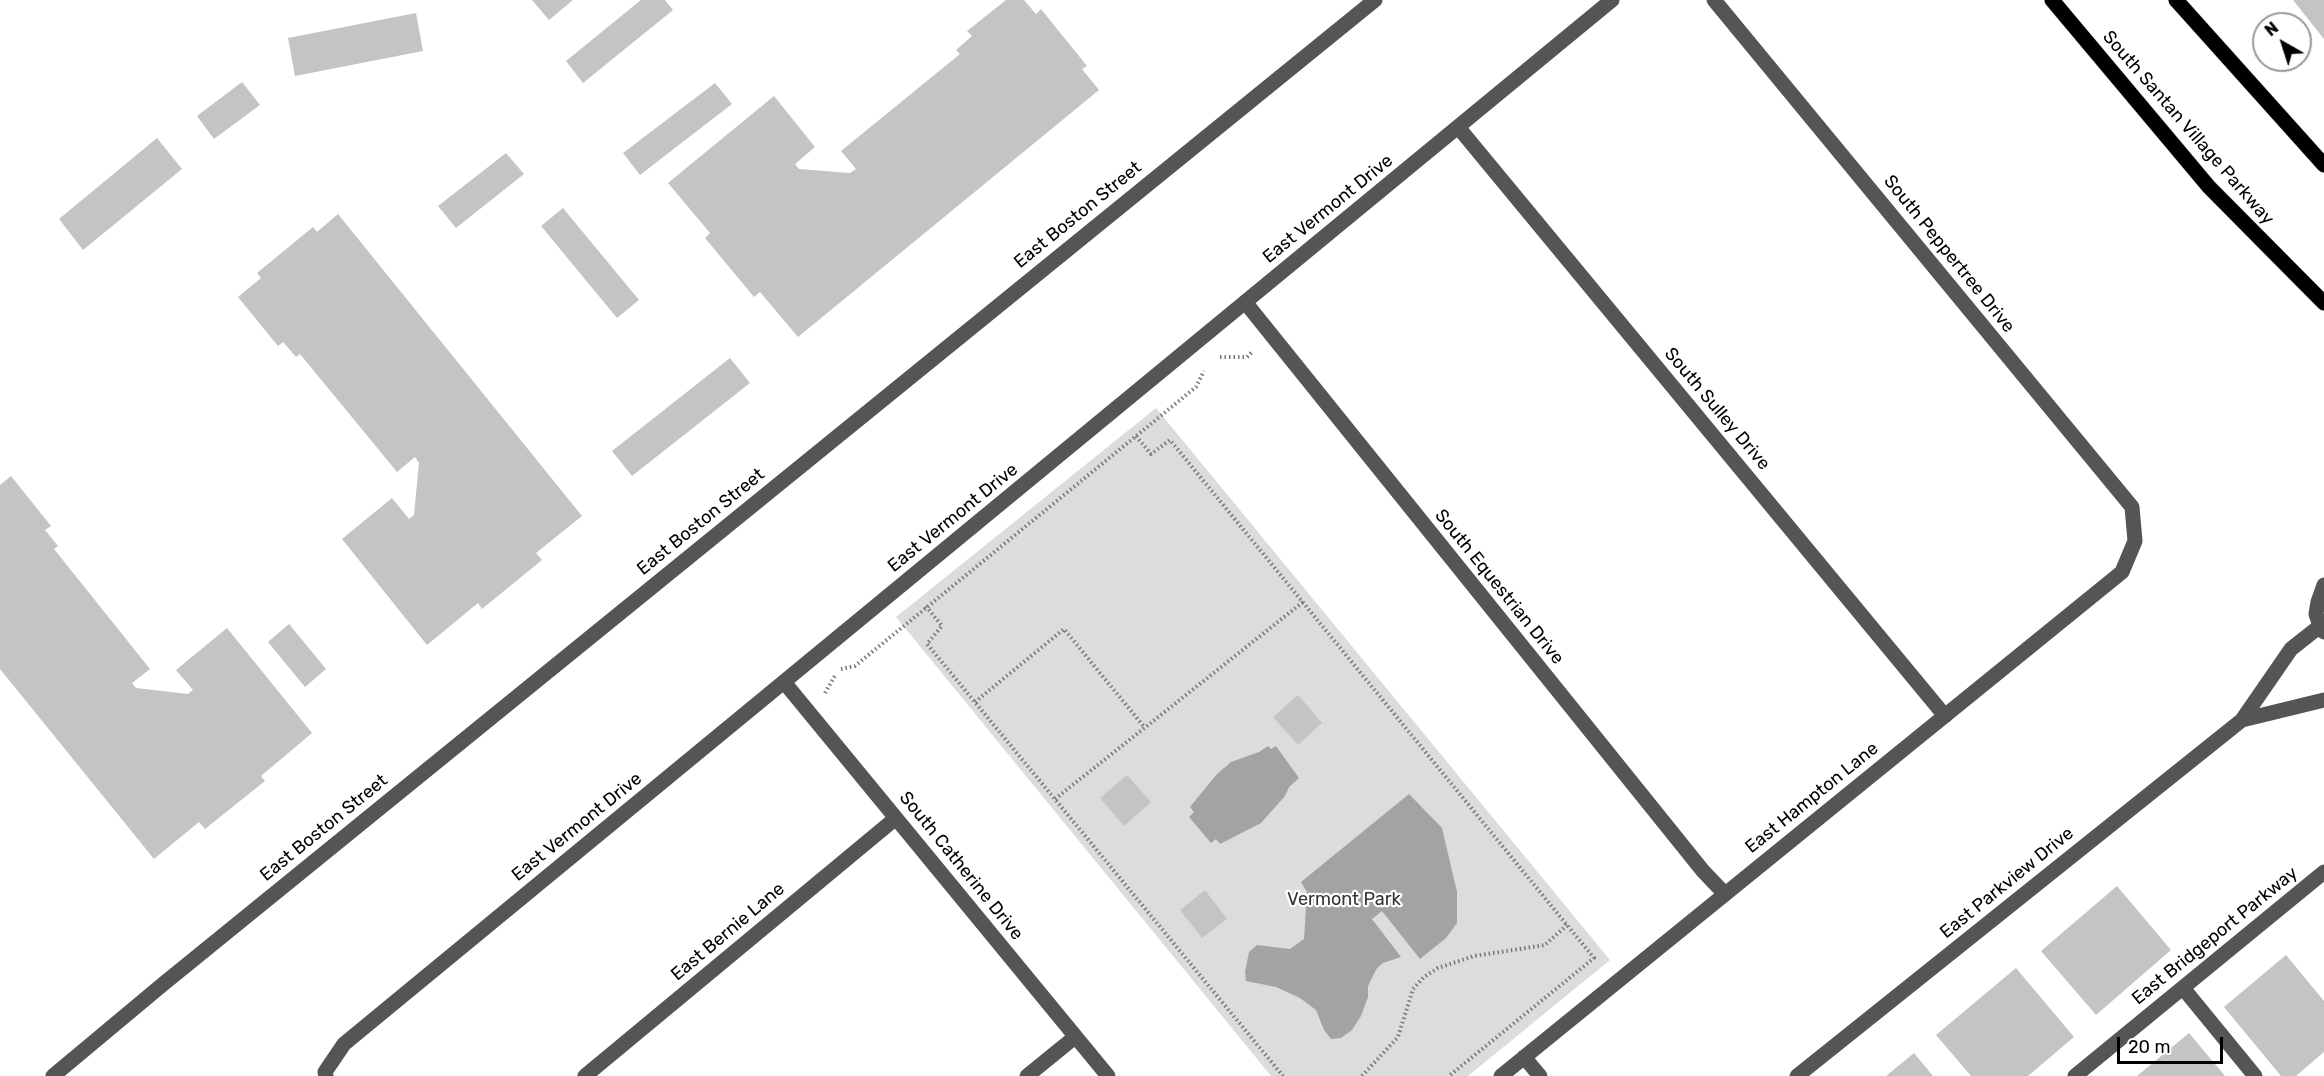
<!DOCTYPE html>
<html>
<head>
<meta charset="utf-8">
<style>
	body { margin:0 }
	#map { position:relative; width:2324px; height:1076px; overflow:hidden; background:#fff; font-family:Rubik,sans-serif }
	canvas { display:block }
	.north { position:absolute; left:2252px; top:12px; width:60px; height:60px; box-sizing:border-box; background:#fff; border:2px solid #999; border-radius:50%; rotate:321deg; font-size:16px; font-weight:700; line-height:24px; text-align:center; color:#000 }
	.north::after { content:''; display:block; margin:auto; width:21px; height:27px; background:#000; clip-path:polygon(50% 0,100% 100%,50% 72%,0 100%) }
	.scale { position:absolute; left:2117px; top:1037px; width:106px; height:27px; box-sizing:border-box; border:3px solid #000; border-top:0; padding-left:8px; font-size:18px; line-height:21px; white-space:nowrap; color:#000; -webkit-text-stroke:4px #fff; paint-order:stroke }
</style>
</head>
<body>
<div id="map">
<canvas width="2324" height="1076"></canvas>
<div class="north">N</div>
<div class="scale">20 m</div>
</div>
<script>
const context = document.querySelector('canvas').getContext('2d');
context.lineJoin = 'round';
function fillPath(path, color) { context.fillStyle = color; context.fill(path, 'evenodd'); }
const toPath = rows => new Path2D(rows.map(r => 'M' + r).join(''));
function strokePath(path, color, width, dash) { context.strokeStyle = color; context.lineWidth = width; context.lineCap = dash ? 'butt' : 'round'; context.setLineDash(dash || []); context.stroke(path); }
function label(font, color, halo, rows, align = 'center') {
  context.font = font + ' Rubik,sans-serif'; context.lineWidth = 4.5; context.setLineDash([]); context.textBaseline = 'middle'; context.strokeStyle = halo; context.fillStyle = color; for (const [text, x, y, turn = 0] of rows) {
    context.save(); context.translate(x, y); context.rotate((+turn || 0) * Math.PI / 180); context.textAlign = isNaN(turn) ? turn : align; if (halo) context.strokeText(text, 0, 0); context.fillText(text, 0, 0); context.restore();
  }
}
const green = toPath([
	[1156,408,1610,960,1468,1076,1271,1076,896,617]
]);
const water = toPath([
	[1268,746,1271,749,1276,746,1299,778,1289,787,1285,796,1261,823,1220,844,1216,839,1211,843,1189,817,1194,812,1190,807,1216,775,1231,762,1259,752],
	[1409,794,1442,828,1457,892,1457,923,1446,938,1420,959,1382,911,1372,919,1401,957,1383,963,1377,968,1368,986,1368,997,1361,1016,1352,1030,1341,1038,1331,1039,1324,1030,1316,1010,1300,998,1276,987,1246,981,1245,972,1249,952,1257,945,1290,949,1304,939,1307,892,1301,882]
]);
const building = toPath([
	[532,0,573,0,549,20],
	[641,0,665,0,673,10,583,83,566,61],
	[1006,0,1024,0,1036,14,1041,9,1087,66,1082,69,1099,90,798,337,760,292,754,297,705,238,710,233,668,183,774,96,815,147,795,164,799,169,850,173,856,169,841,151,960,54,956,50,972,36,967,31],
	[2293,0,2324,0,2324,39],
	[416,13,423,51,295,76,288,38],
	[242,82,260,105,214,139,197,116],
	[715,83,732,104,640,175,623,153],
	[157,138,182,169,83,250,59,219],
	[506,153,524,174,456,228,438,206],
	[563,208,639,300,617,318,541,226],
	[338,214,582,516,536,553,542,560,482,609,478,603,427,645,342,539,392,498,409,519,414,515,419,463,415,457,397,472,300,354,296,357,283,342,278,346,238,297,261,278,257,273,313,227,317,232],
	[730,358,750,383,632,476,612,451],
	[11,476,51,526,45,530,58,546,54,549,150,669,132,683,136,688,188,694,193,690,176,670,227,628,312,733,261,776,265,781,205,829,199,822,154,859,0,669,0,485],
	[289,624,326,669,305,687,268,642],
	[1298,695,1322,723,1298,745,1273,717],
	[1127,775,1151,802,1124,826,1100,798],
	[2117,886,2171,950,2096,1015,2041,951],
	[1205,890,1227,919,1202,938,1180,910],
	[2286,955,2324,1001,2324,1052,2296,1076,2281,1076,2224,1007],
	[2016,968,2074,1037,2028,1076,1971,1076,1936,1035],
	[2189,1033,2225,1076,2137,1076],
	[1914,1053,1933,1076,1886,1076]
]);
const path = toPath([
	[1220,357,1247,357,1253,351],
	[1136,436,1151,454,1170,440,1594,958,1449,1076],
	[926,606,942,626,927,644,1283,1076],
	[841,669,855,666,1196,387,1204,371],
	[825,693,836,674],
	[975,702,1064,629,1145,728],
	[1055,799,1303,602],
	[1362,1076,1398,1037,1413,989,1424,977,1438,968,1474,956,1545,945,1567,925]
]);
const minor = toPath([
	[1458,127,1945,716],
	[1245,302,1703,871,1725,894],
	[2324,585,2318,602,2316,614,2320,626,2324,632],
	[784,682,1108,1076],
	[2242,720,2324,700],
	[2183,988,2255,1076],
	[1524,1057,1540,1076],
	[53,1076,162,985,1375,0],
	[326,1076,325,1072,344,1044,1612,0],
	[585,1076,896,818],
	[1027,1076,1075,1037],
	[1501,1076,2122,572,2135,541,2132,507,1714,0],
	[1797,1076,2242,720,2291,649,2324,623],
	[2075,1076,2324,872]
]);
const major = toPath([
	[2052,0,2209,187,2324,303],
	[2176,0,2324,165]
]);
const streetNames = [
	["South Santan Village Parkway",2188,128,49],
	["East Vermont Drive",1328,209,-39],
	["East Boston Street",1078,215,-39],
	["South Peppertree Drive",1949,254,51],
	["South Sulley Drive",1717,409,50],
	["East Vermont Drive",953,518,-39],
	["East Boston Street",701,522,-39],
	["South Equestrian Drive",1499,587,51],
	["East Hampton Lane",1812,798,-39],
	["East Vermont Drive",577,827,-39],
	["East Boston Street",324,828,-39],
	["South Catherine Drive",961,866,51],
	["East Parkview Drive",2007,883,-39],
	["East Bernie Lane",728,932,-40],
	["East Bridgeport Parkway",2215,936,-39]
];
const parkNames = [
	["Vermont Park",1344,900]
];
fillPath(green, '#dcdcdc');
fillPath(water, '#a3a3a3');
fillPath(building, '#c4c4c4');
strokePath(major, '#dbdbdb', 16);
strokePath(path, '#777', 4, [1.5, 3]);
strokePath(minor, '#555', 15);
strokePath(major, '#000', 15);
label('18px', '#000', '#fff', streetNames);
label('18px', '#333', '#fff', parkNames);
</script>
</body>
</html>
